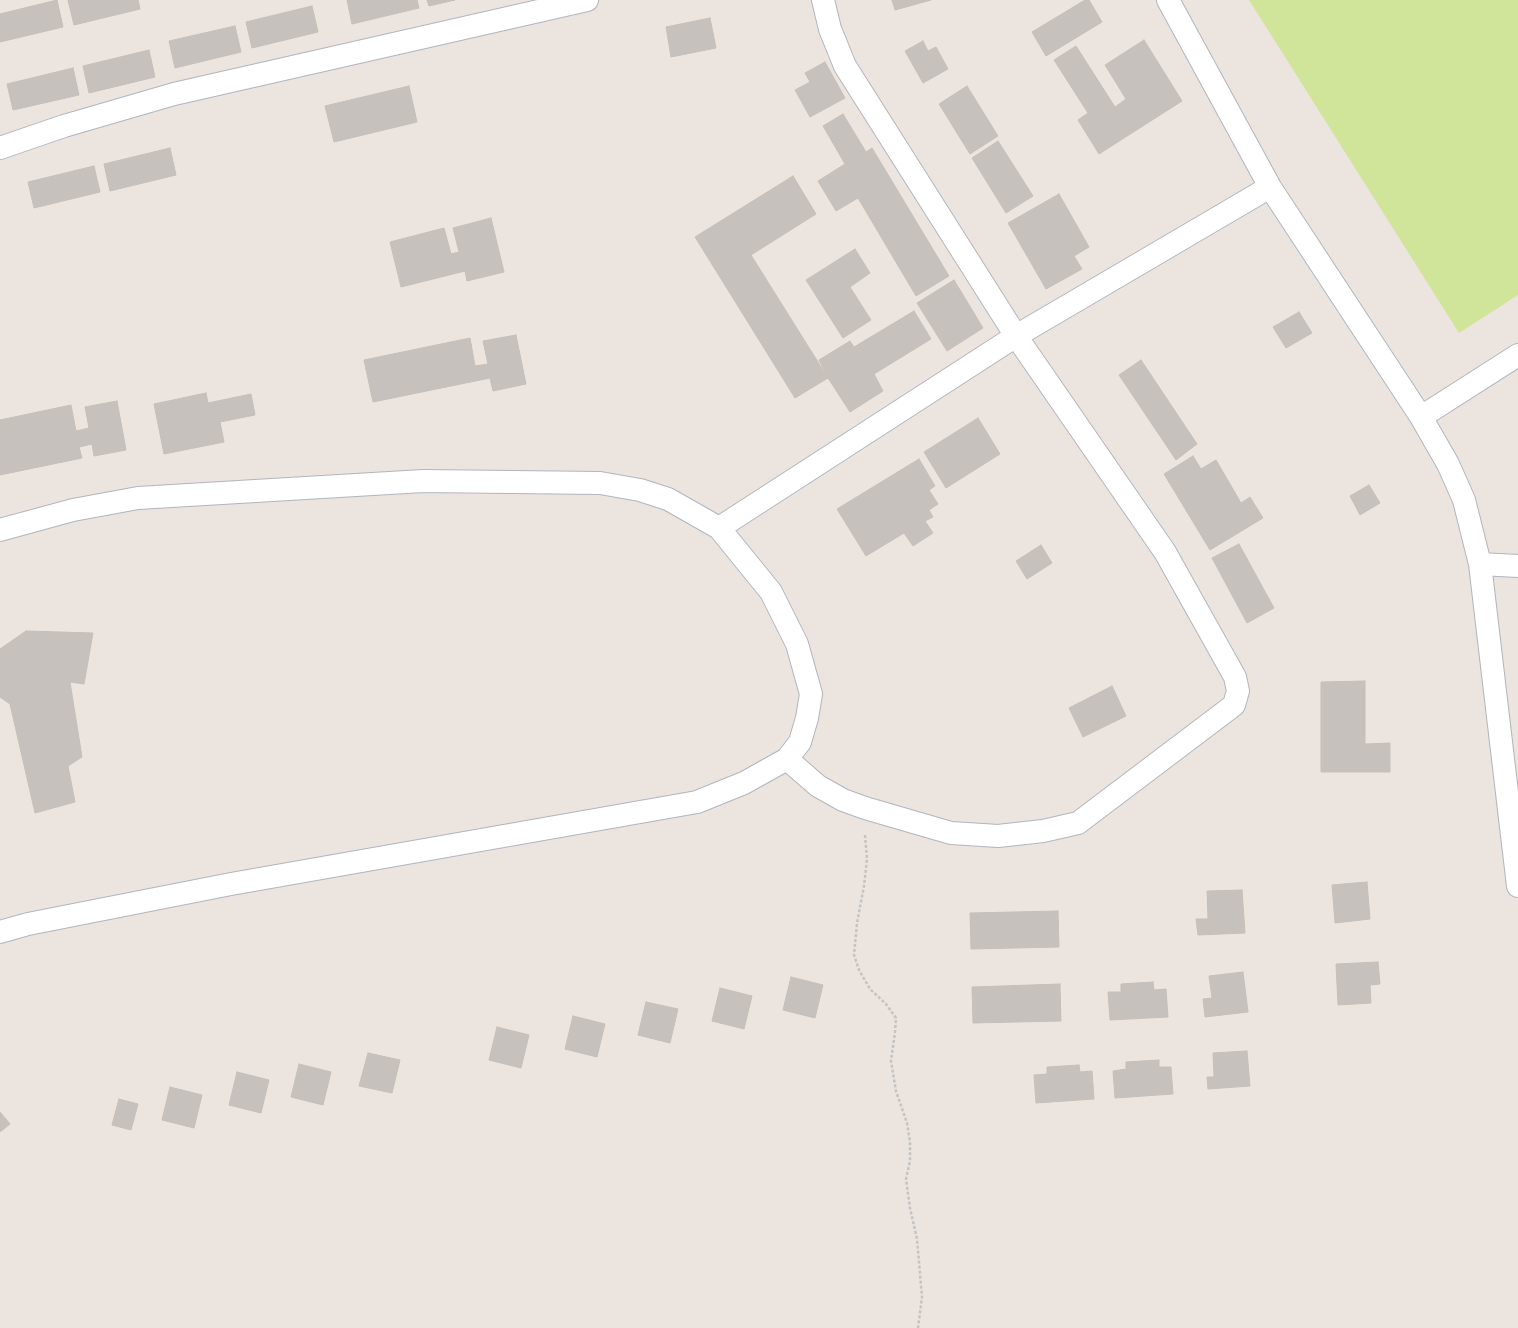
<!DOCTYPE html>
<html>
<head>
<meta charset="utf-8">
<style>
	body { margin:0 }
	canvas { display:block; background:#ece4de }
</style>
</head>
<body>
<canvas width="1518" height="1328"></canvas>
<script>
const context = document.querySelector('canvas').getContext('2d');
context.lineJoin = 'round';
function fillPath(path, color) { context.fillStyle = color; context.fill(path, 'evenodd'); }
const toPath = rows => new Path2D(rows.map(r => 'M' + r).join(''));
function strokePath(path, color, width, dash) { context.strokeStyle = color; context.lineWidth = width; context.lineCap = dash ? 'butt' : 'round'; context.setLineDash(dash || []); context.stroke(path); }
const pitch = toPath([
	[1249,0,1518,0,1518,295,1459,333]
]);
const building = toPath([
	[57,0,63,27,0,42,0,14,57,0],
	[68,0,138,0,140,9,74,25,68,0],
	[347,0,417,0,419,8,352,24,347,0],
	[427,0,455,0,429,6,427,0],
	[892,0,931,0,895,10,892,0],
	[1085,0,1089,0,1102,22,1046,56,1032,32,1085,0],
	[312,6,318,32,252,48,246,22,312,6],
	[710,18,716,48,671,57,666,27,710,18],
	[235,26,241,52,175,68,169,41,235,26],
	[1144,40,1182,101,1099,154,1078,120,1088,113,1054,60,1076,46,1115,107,1126,99,1105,65,1144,40],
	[923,41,928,51,936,47,948,69,923,83,905,51,923,41],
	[149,50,155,77,89,93,83,66,149,50],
	[825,62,845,98,810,117,795,90,810,82,805,73,825,62],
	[73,68,79,95,13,110,7,84,73,68],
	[409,86,417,122,334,142,325,106,409,86],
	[967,86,998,136,970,154,939,104,967,86],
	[843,114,866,152,872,148,949,276,916,296,858,198,836,211,818,181,845,164,823,126,843,114],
	[998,141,1033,196,1006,213,972,158,998,141],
	[170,148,176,175,110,191,104,164,170,148],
	[94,166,100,192,34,208,28,182,94,166],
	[793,176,816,214,751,255,828,378,795,398,695,237,793,176],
	[1059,194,1089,247,1074,256,1082,269,1046,289,1008,223,1059,194],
	[491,218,504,272,467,281,465,271,401,287,390,242,444,228,451,254,459,252,453,228,491,218],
	[855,249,870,273,850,287,871,320,843,338,806,280,855,249],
	[954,280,983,328,947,351,917,303,954,280],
	[914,311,931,339,874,374,883,391,850,412,828,378,819,360,850,341,854,347,914,311],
	[1299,312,1312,333,1286,348,1273,327,1299,312],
	[516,335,526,384,493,391,490,378,373,402,364,360,470,338,475,366,488,364,483,341,516,335],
	[1141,360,1197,444,1176,460,1119,375,1141,360],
	[206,393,208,403,251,394,255,415,220,422,224,442,164,454,154,404,206,393],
	[117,401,126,450,94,456,92,444,79,447,82,458,0,475,0,420,71,405,76,431,89,428,85,407,117,401],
	[978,418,1000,454,946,488,924,452,978,418],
	[1193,456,1201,469,1216,460,1241,503,1250,497,1263,518,1210,550,1164,474,1193,456],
	[919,459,935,486,929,490,938,504,929,510,933,517,925,521,933,533,913,546,904,533,866,556,837,509,919,459],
	[1369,485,1380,503,1360,515,1350,496,1369,485],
	[1239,544,1274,608,1247,623,1212,558,1239,544],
	[1041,545,1052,563,1027,579,1016,561,1041,545],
	[26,631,93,633,84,684,70,682,82,757,68,766,75,802,35,813,10,704,0,697,0,649,26,631],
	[1365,681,1365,744,1390,743,1390,772,1321,772,1321,682,1365,681],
	[1112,686,1126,716,1083,737,1069,708,1112,686],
	[1367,882,1370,919,1335,923,1332,885,1367,882],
	[1242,890,1245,933,1198,935,1196,919,1208,919,1207,891,1242,890],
	[1058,911,1059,947,971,949,970,913,1058,911],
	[1378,962,1380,984,1370,985,1371,1003,1338,1005,1336,964,1378,962],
	[1243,972,1248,1012,1205,1017,1203,999,1212,998,1209,976,1243,972],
	[791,977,823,985,815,1018,783,1010,791,977],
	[1153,982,1154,990,1166,989,1168,1017,1110,1020,1108,992,1121,992,1121,984,1153,982],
	[1060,984,1061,1021,973,1023,972,987,1060,984],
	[720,988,752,996,744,1029,712,1021,720,988],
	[646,1002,678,1009,670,1043,638,1035,646,1002],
	[573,1016,605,1024,597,1057,565,1049,573,1016],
	[497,1027,529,1035,521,1068,489,1060,497,1027],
	[1247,1051,1250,1086,1208,1089,1207,1077,1214,1077,1213,1053,1247,1051],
	[368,1053,400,1060,392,1093,359,1086,368,1053],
	[1159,1060,1159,1067,1171,1067,1173,1094,1115,1098,1113,1071,1126,1069,1126,1062,1159,1060],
	[299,1064,331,1072,323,1105,291,1097,299,1064],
	[1079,1065,1080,1072,1092,1071,1094,1099,1036,1103,1034,1075,1047,1074,1047,1067,1079,1065],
	[237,1072,269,1080,261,1113,229,1105,237,1072],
	[170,1087,202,1095,194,1128,162,1120,170,1087],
	[119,1099,138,1104,131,1130,112,1125,119,1099],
	[0,1112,10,1124,0,1132,0,1112]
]);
const path = toPath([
	[865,835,867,859,864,886,857,923,854,955,859,970,870,989,886,1004,896,1018,895,1032,891,1061,896,1091,907,1123,910,1142,910,1161,906,1179,910,1208,917,1239,922,1297,918,1328]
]);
const minor = toPath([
	[1168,0,1270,187],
	[0,148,64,126,174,94,587,0],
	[1421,417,1518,355],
	[719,528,1016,336,1270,187,1421,417,1448,464,1464,500,1480,564,1518,886],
	[0,530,73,510,138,498,423,481,600,483,640,490,668,499,719,528,771,592,797,644,811,694,807,718,800,742,787,759,744,783,697,802,231,884,28,924,0,932],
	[1480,564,1518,566],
	[787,759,818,786,843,800,865,808,951,833,998,836,1043,831,1078,823,1234,705,1238,691,1235,677,1165,552,1016,336,845,66,830,29,823,0]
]);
fillPath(pitch, '#d0e59a');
fillPath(building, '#c7c1bd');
strokePath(building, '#c7bfb7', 1);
strokePath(minor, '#b1b5bd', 24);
strokePath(path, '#c4c4c4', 2.5, [3, 2]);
strokePath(minor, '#fff', 22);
</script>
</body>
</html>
